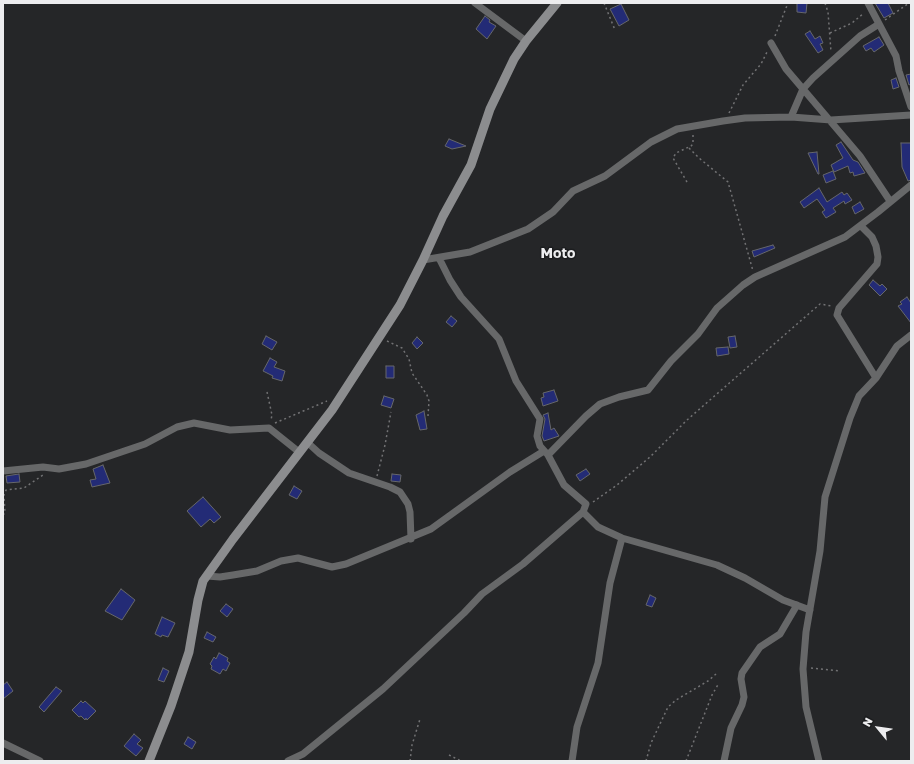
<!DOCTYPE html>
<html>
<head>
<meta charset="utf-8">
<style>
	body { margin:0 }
	#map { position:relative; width:914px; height:764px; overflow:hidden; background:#252628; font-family:"Golos Text",sans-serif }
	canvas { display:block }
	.frame { position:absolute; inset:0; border:4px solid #ededef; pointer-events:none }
	.north { position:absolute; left:858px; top:708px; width:40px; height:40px; -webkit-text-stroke:3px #1c1d1f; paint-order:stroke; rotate:299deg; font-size:11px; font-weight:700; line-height:16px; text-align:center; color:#ededef }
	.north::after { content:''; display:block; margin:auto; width:14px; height:18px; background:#ededef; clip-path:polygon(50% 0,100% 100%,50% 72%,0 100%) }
</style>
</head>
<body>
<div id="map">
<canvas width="914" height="764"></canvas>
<div class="frame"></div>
<div class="north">N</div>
</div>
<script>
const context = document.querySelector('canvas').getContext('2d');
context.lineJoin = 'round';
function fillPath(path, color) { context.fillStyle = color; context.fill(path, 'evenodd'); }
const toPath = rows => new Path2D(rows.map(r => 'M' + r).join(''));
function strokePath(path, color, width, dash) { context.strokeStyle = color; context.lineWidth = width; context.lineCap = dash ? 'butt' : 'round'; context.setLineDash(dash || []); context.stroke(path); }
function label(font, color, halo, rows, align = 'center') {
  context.font = font + ' "Golos Text",sans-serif'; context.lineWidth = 3; context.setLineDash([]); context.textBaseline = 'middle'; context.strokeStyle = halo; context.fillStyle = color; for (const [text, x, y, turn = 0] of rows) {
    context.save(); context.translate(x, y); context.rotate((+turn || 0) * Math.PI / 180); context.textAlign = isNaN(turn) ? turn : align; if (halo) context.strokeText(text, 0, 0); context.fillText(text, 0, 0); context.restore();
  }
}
const building = toPath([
	[797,3,807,3,806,13,797,12,797,3],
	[875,3,888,3,893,13,884,18,875,3],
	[621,4,629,20,619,26,610,9,621,4],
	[485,16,490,20,489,22,496,26,487,39,476,29,485,16],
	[810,31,815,39,820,36,823,43,820,44,823,50,818,53,805,34,810,31],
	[879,37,884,45,874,52,871,48,866,51,863,46,879,37],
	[911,74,911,84,909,85,906,75,911,74],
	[896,78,899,87,893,89,891,80,896,78],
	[449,139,466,146,452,149,445,146,449,139],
	[841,142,853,160,858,162,865,173,854,176,853,172,850,173,848,166,834,172,831,165,843,158,836,145,841,142],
	[901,143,911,143,911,180,908,181,902,167,901,143],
	[817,152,819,174,818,174,808,153,817,152],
	[833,171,836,179,826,183,823,175,833,171],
	[819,188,827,202,842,192,844,195,847,193,852,200,845,204,844,201,833,208,836,212,826,218,822,212,825,210,817,199,804,208,800,202,819,188],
	[860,202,864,209,855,214,852,207,860,202],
	[773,245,775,248,754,257,752,251,773,245],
	[873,280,880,286,882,284,887,289,880,296,869,285,873,280],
	[907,297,911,303,911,323,898,306,902,304,900,302,907,297],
	[451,316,457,321,452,327,446,322,451,316],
	[266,336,277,342,272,350,262,344,266,336],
	[735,336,737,347,730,348,728,337,735,336],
	[417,337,423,343,417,349,412,343,417,337],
	[728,347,729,354,717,356,716,348,728,347],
	[270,358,277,362,274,367,285,371,282,381,272,378,273,376,263,371,270,358],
	[386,366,394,366,394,378,386,378,386,366],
	[554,390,558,401,543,406,541,398,544,397,543,393,554,390],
	[384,396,394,399,391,408,381,405,384,396],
	[424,411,427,429,420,430,416,415,424,411],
	[548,413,551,430,554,428,559,436,544,441,542,436,545,419,543,415,548,413],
	[103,465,110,483,92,487,90,480,96,479,93,469,103,465],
	[586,469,590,474,580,481,576,475,586,469],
	[19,474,20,482,7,483,6,476,19,474],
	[392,474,401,475,400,482,391,481,392,474],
	[294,486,302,491,297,499,289,495,294,486],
	[203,497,221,517,214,523,210,519,201,527,187,511,203,497],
	[121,589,135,600,122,620,105,611,121,589],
	[650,595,656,598,652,607,646,605,650,595],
	[226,604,233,609,227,617,220,611,226,604],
	[162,617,175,623,168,637,162,635,161,637,155,634,162,617],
	[207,632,216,637,213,642,204,638,207,632],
	[219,653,228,658,227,661,230,663,226,671,223,669,220,674,211,669,212,666,210,664,214,657,216,659,219,653],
	[163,668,169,671,164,682,158,680,163,668],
	[7,682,13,691,3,699,3,685,7,682],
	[56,687,62,691,44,712,39,707,56,687],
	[81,701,83,703,85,701,96,711,87,720,86,718,85,720,81,716,79,717,72,710,81,701],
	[134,734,141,740,137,744,143,748,136,756,124,746,134,734],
	[188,737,196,742,192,749,184,744,188,737]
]);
const path = toPath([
	[604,3,615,30],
	[825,3,828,12,831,52],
	[885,20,909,3],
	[830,33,852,23,864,13],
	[775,36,788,3],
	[729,113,743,85,761,64,767,52],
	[689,148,699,158,728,182,753,271],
	[687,182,673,158,676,153,691,146,693,144,693,134],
	[387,341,402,348,409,359,412,373,427,395,429,401,428,416],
	[267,392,272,415,271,420],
	[275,423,327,401],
	[377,476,385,445,391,412],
	[593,502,617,485,650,457,687,420,820,304,832,306],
	[3,515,5,513,4,495,6,490,24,488,43,475],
	[811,668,840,671],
	[449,755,461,761],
	[410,761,412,745,420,719],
	[646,761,651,743,668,707,676,700,708,681,716,674],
	[686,761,712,695,719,683]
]);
const street = toPath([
	[475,3,526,41],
	[868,3,896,56,899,71,911,107],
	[771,43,786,69,860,156,890,201],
	[791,117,803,89,813,78,860,36,879,24],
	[861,226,872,237,876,246,878,257,877,264,839,308,837,315,876,378],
	[439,258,450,280,461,297,499,339,516,381,540,419,537,436,540,446,548,455,564,485,586,504,583,512,598,527,622,538,717,565,745,578,783,600,810,610],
	[423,260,470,252,528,229,553,212,573,191,605,176,651,142,677,129,723,121,745,118,791,117,831,120,911,115],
	[307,442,319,453,349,473,390,487,400,492,408,504,410,512,411,539],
	[548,455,586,416,600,404,619,397,648,390,671,361,698,334,717,308,743,285,755,277,845,237,878,212,911,185],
	[3,471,43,467,59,469,86,464,145,444,177,427,194,423,230,430,269,428,299,452],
	[207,576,220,577,233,575,257,571,281,561,298,558,332,567,346,564,431,529,510,472,544,451],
	[3,743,40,761],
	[288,761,303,754,383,689,464,613,482,594,523,564,583,512],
	[572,761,577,727,598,663,610,583,622,538],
	[724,761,731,728,742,705,744,697,741,679,742,673,760,647,780,634,797,605],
	[819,761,806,707,803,669,806,632,820,551,825,497,850,418,859,396,876,378,897,346,911,335]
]);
const secondary = toPath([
	[149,761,171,706,189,652,198,600,203,581,233,539,332,410,400,305,423,260,443,216,471,165,490,109,514,59,526,41,557,3]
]);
const quarterNames = [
	["Moto",558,254]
];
fillPath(building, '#232b76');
strokePath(building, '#66676a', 1);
strokePath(path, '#727274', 1.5, [2, 3]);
strokePath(street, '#676869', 7);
strokePath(secondary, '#8c8d8f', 9);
label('bold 14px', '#ededef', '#1c1d1f', quarterNames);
</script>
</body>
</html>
